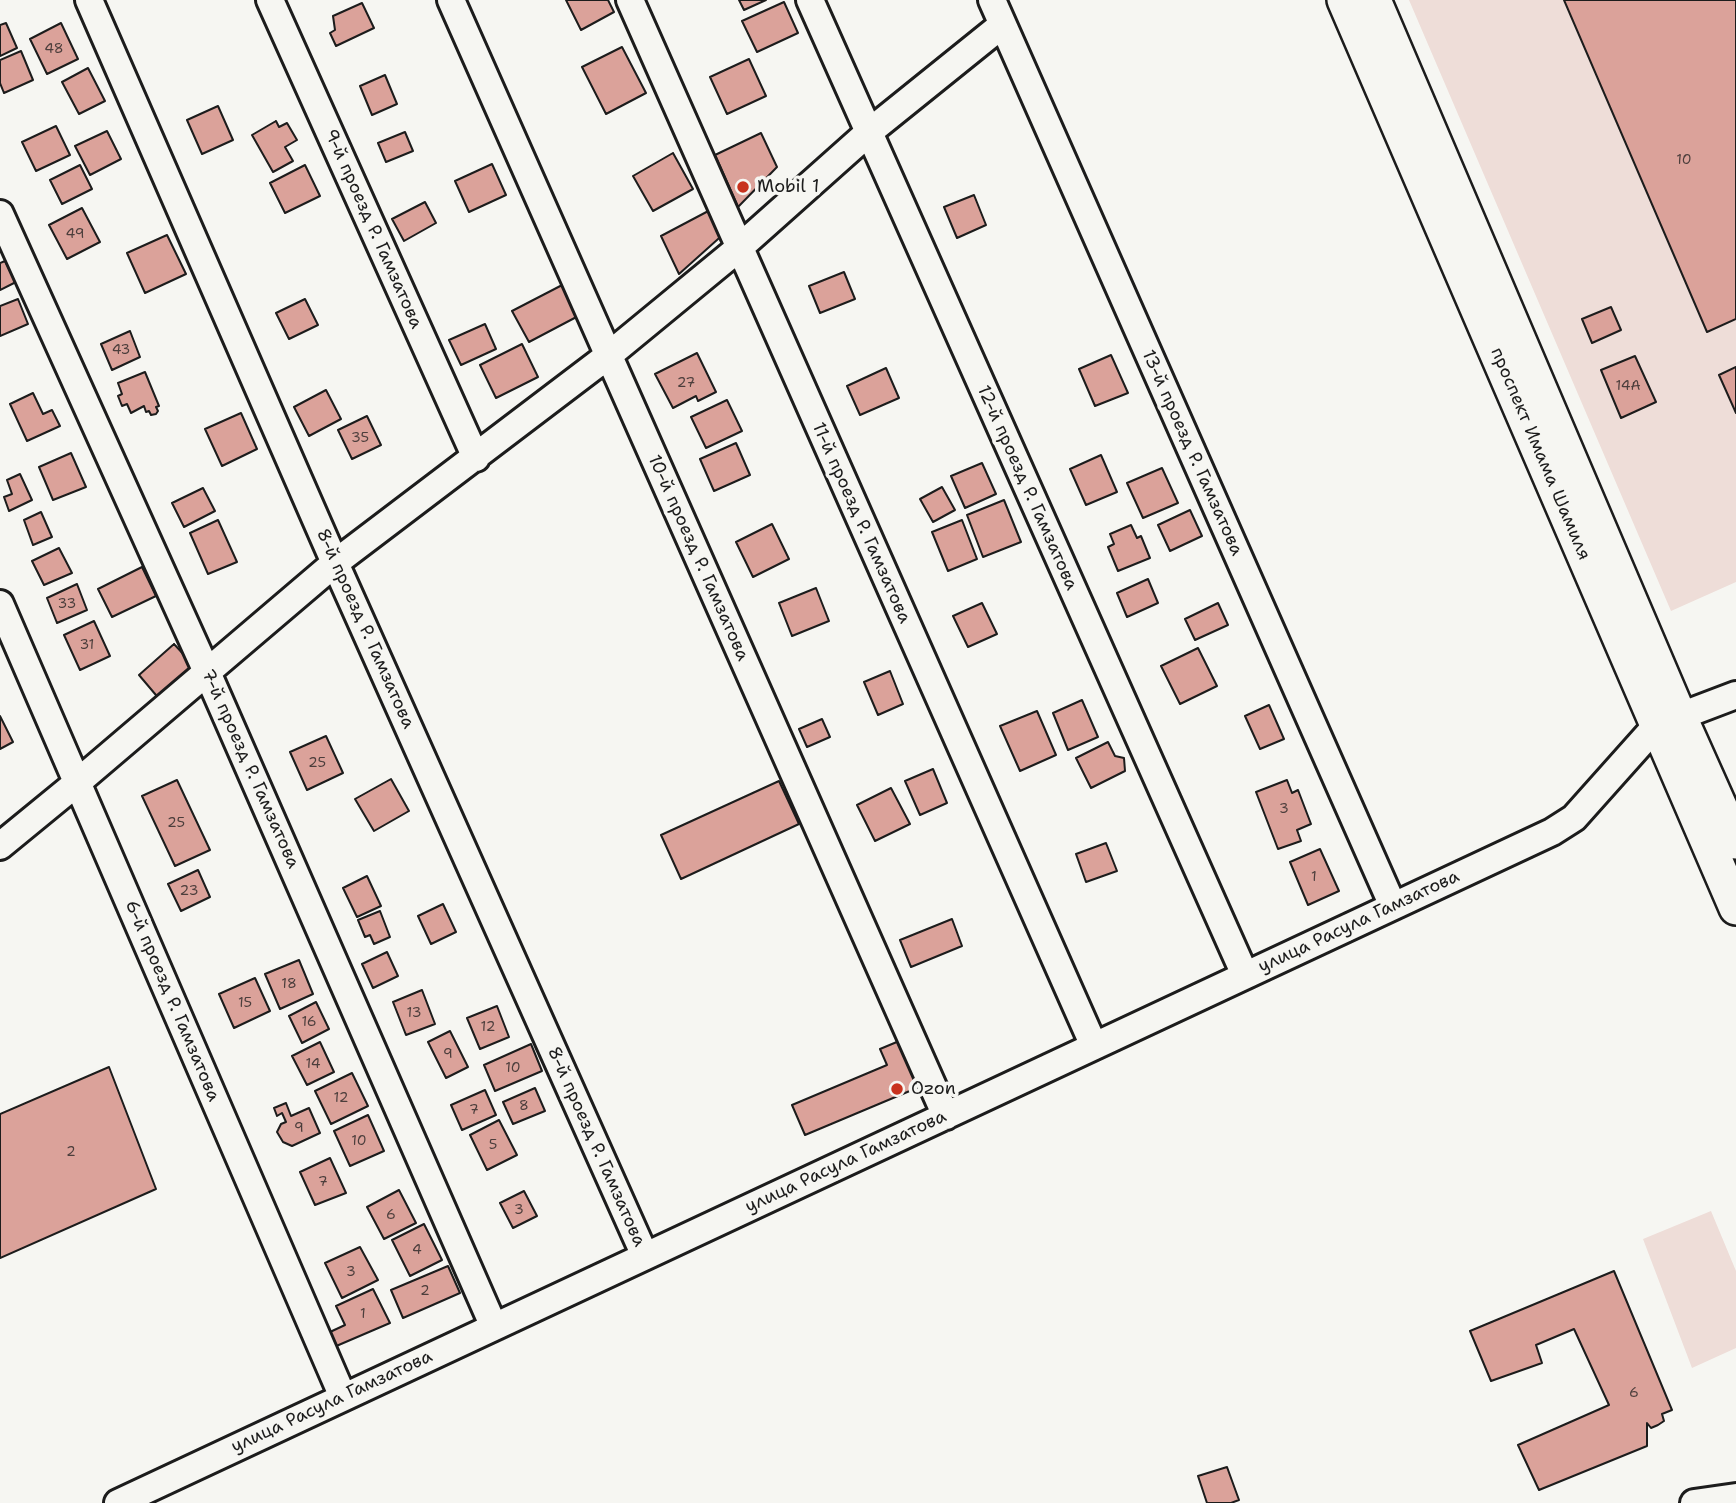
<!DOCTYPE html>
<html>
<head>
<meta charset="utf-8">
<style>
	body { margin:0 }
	canvas { display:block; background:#f6f6f2 }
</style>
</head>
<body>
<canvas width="1736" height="1503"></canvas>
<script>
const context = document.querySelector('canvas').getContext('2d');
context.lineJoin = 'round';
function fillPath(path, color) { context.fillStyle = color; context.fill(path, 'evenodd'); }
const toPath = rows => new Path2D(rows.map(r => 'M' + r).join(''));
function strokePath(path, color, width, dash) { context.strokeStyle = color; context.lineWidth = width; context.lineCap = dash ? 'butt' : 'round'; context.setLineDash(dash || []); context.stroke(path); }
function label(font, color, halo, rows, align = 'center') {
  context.font = font + ' "Shantell Sans",sans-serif'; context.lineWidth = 7; context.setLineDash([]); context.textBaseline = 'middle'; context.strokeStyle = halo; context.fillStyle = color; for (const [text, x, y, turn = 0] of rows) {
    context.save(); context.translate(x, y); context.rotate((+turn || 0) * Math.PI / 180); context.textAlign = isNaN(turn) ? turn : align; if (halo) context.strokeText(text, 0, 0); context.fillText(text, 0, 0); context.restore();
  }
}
const built = toPath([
	[1409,0,1736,0,1736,582,1671,611],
	[1711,1211,1736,1271,1736,1348,1692,1368,1643,1239]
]);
const building = toPath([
	[566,0,608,0,614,12,581,30,566,0],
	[739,0,766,0,744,10,739,0],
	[1564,0,1736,0,1736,319,1707,332,1564,0],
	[784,2,798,33,757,52,742,21,784,2],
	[362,3,374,28,336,46,330,33,335,30,333,16,362,3],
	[6,23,17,48,0,56,0,25,6,23],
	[61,23,78,59,47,74,30,39,61,23],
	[622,47,646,93,606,114,582,67,622,47],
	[21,51,33,80,4,93,0,83,0,60,21,51],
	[749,59,766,96,727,114,710,77,749,59],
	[88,68,105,101,79,114,62,82,88,68],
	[385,75,397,104,372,115,360,86,385,75],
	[218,106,233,140,202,154,187,120,218,106],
	[276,121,279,127,287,123,297,140,285,147,293,161,273,172,252,135,276,121],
	[56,126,70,155,36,171,22,142,56,126],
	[107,131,121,159,90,175,75,146,107,131],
	[405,132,413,151,386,162,378,143,405,132],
	[761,133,777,167,738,207,715,155,761,133],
	[673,153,693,189,653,211,633,176,673,153],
	[492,164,506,195,469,212,455,181,492,164],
	[80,165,92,189,62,204,50,180,80,165],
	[305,165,320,196,285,213,270,183,305,165],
	[974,195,986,225,957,238,944,207,974,195],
	[425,202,436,223,404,241,392,219,425,202],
	[82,208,100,242,67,259,49,225,82,208],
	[714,208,727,231,679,274,661,236,714,208],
	[167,235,186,274,145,293,127,253,167,235],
	[5,261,16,282,0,290,0,263,5,261],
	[844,272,855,299,820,313,809,286,844,272],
	[568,282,584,313,529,342,512,311,568,282],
	[18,299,28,324,0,336,0,306,18,299],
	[305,299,318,325,289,339,276,313,305,299],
	[1611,307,1621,330,1592,343,1582,319,1611,307],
	[485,324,496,349,461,365,449,340,485,324],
	[130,331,140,357,112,370,101,344,130,331],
	[522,344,538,377,496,398,480,365,522,344],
	[697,353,716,392,698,401,696,396,673,408,655,374,697,353],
	[1111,355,1128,393,1095,406,1079,369,1111,355],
	[1635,356,1656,402,1621,418,1601,370,1635,356],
	[1736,367,1736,413,1719,375,1736,367],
	[886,368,899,398,860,415,847,386,886,368],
	[145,372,159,406,156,407,158,411,156,414,151,415,149,411,146,412,144,406,131,413,127,404,122,406,118,396,122,394,118,383,145,372],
	[326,390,341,419,309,436,294,407,326,390],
	[33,393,43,414,52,410,60,426,27,441,10,404,33,393],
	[727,400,742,431,706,448,691,417,727,400],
	[241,413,257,449,222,466,205,429,241,413],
	[367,416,381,445,352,459,338,430,367,416],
	[736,443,750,475,714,491,700,459,736,443],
	[71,453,86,487,53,500,39,467,71,453],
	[1101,455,1117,492,1086,505,1070,469,1101,455],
	[982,463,996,494,965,508,951,476,982,463],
	[1162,468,1178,503,1143,518,1127,483,1162,468],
	[20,474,32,500,9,511,4,497,12,494,7,480,20,474],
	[942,487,955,510,933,522,920,499,942,487],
	[203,488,215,511,184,527,172,503,203,488],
	[1004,500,1021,542,983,557,967,515,1004,500],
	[1190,510,1202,536,1170,551,1158,525,1190,510],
	[41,512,52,537,33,545,24,520,41,512],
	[218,520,237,562,208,574,190,533,218,520],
	[962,520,977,559,948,571,932,532,962,520],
	[772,524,789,559,753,577,736,542,772,524],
	[1131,525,1137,538,1141,536,1150,558,1118,571,1108,547,1114,544,1110,534,1131,525],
	[59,548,72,573,44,585,32,561,59,548],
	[142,567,156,596,112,617,98,589,142,567],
	[1148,579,1158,603,1127,617,1117,593,1148,579],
	[77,584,87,610,57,623,47,598,77,584],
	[816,588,829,621,792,636,779,603,816,588],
	[982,603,997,634,968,647,953,616,982,603],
	[1218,603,1228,625,1195,640,1185,619,1218,603],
	[94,621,110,656,80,670,64,635,94,621],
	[174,644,197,669,161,701,139,675,174,644],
	[1198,648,1217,686,1180,704,1161,666,1198,648],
	[890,671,903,704,878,715,864,682,890,671],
	[1082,700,1098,737,1068,750,1053,713,1082,700],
	[1269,705,1284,739,1260,749,1245,716,1269,705],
	[1037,711,1056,755,1020,771,1000,726,1037,711],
	[0,716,13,742,0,749,0,716],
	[822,719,830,737,807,747,799,729,822,719],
	[326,736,343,773,307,790,290,752,326,736],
	[1108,742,1115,756,1124,758,1125,771,1091,788,1076,758,1108,742],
	[933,769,947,803,920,815,905,781,933,769],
	[391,779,409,811,374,831,355,799,391,779],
	[177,780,210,850,175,866,142,796,177,780],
	[1287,780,1292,793,1298,790,1311,824,1297,830,1301,841,1278,849,1256,792,1287,780],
	[779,781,799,824,681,879,661,835,779,781],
	[891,788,910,824,875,841,857,805,891,788],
	[1106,843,1117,871,1086,882,1076,854,1106,843],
	[1320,849,1339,891,1308,905,1290,862,1320,849],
	[198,870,210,897,181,911,168,884,198,870],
	[367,876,381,906,357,917,343,888,367,876],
	[443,904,456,932,431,944,418,916,443,904],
	[380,911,390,937,374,944,370,935,365,937,358,920,380,911],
	[952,919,962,946,911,967,900,940,952,919],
	[387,952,398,976,373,988,362,964,387,952],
	[299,960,313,994,280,1009,265,974,299,960],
	[255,978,270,1011,234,1028,219,994,255,978],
	[422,990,435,1024,406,1035,393,1002,422,990],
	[316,1002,329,1029,302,1043,289,1016,316,1002],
	[497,1006,509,1037,480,1049,467,1018,497,1006],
	[450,1031,468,1067,446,1078,428,1042,450,1031],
	[904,1039,924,1085,805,1135,792,1105,887,1065,880,1049,904,1039],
	[320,1042,334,1072,307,1085,292,1056,320,1042],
	[531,1044,542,1071,495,1091,484,1065,531,1044],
	[109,1067,156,1189,0,1258,0,1114,109,1067],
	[352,1073,368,1106,331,1124,315,1091,352,1073],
	[535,1088,545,1111,513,1124,503,1102,535,1088],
	[485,1090,496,1115,462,1130,451,1105,485,1090],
	[286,1103,291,1116,309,1108,320,1133,292,1146,283,1142,277,1132,281,1124,286,1122,282,1113,277,1116,274,1108,286,1103],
	[368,1115,384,1151,350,1166,334,1131,368,1115],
	[499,1120,517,1155,487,1170,470,1135,499,1120],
	[330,1158,346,1193,315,1205,300,1172,330,1158],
	[399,1190,416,1223,384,1239,367,1207,399,1190],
	[524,1191,537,1216,513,1228,500,1203,524,1191],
	[424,1224,442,1260,410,1276,392,1240,424,1224],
	[360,1247,378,1280,342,1298,325,1263,360,1247],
	[448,1266,460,1293,403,1318,391,1290,448,1266],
	[1614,1271,1672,1410,1662,1414,1664,1421,1658,1425,1651,1428,1647,1423,1647,1446,1539,1490,1518,1445,1609,1405,1574,1329,1536,1345,1542,1363,1491,1381,1470,1331,1614,1271],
	[373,1289,390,1323,334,1347,330,1332,345,1325,336,1306,373,1289],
	[1227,1467,1239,1500,1231,1503,1207,1503,1198,1476,1227,1467]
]);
const minor = toPath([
	[89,0,335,563,645,1256],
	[270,0,476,458],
	[451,0,946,1116],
	[630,0,1094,1046],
	[810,0,1245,975],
	[992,0,1393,906],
	[0,214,207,672,494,1327],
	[0,604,343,1397],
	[0,846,78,782,335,563,609,355,739,248,868,133,1002,25],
	[118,1503,1552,832,1574,818,1657,725,1736,695],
	[1694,1503,1736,1497]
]);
const major = toPath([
	[1344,0,1736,908],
	[1374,0,1680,717,1736,842]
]);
const markers = [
	[743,187,7,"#c8321e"],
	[897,1089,7,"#c8321e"]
];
const numberNames = [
	["48",54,49],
	["10",1684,160],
	["49",75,234],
	["43",121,350],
	["27",686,383],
	["14А",1628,386],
	["35",360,438],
	["33",67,604],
	["31",87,645],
	["25",317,763],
	["3",1284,809],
	["25",176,823],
	["1",1314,877],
	["23",189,891],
	["18",289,984],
	["15",245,1003],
	["13",414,1013],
	["16",309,1022],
	["12",488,1027],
	["9",448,1054],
	["14",313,1064],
	["10",513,1068],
	["12",341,1098],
	["8",524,1106],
	["7",474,1110],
	["9",299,1128],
	["10",359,1141],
	["5",493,1145],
	["2",71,1152],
	["7",323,1182],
	["3",519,1210],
	["6",391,1215],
	["4",417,1250],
	["3",351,1272],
	["2",425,1291],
	["1",363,1314],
	["6",1634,1393]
];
const poiNames = [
	["Mobil 1",757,187],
	["Ozon",911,1089]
];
const streetNames = [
	["9-й проезд Р. Гамзатова",373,229,66],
	["13-й проезд Р. Гамзатова",1192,453,66],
	["проспект Имама Шамиля",1540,454,67],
	["12-й проезд Р. Гамзатова",1027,488,66],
	["11-й проезд Р. Гамзатова",861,523,66],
	["10-й проезд Р. Гамзатова",698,558,66],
	["8-й проезд Р. Гамзатова",365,629,66],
	["7-й проезд Р. Гамзатова",250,769,66],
	["улица Расула Гамзатова",1359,922,-25],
	["6-й проезд Р. Гамзатова",172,1001,67],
	["8-й проезд Р. Гамзатова",596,1147,66],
	["улица Расула Гамзатова",846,1162,-25],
	["улица Расула Гамзатова",332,1402,-25]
];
fillPath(built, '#eeddd8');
fillPath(building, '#dba29a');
strokePath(building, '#1c1c1c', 2);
strokePath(minor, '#1c1c1c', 32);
strokePath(major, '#1c1c1c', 38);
strokePath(minor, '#f6f6f2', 26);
strokePath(major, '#f6f6f2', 33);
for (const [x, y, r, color] of markers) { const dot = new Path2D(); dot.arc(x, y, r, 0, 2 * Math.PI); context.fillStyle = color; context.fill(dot); strokePath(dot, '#f6f6f2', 2.5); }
label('14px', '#4c3e3c', null, numberNames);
label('18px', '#1c1c1c', '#f6f6f2', poiNames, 'left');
label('18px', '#1c1c1c', '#f6f6f2', streetNames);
</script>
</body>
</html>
